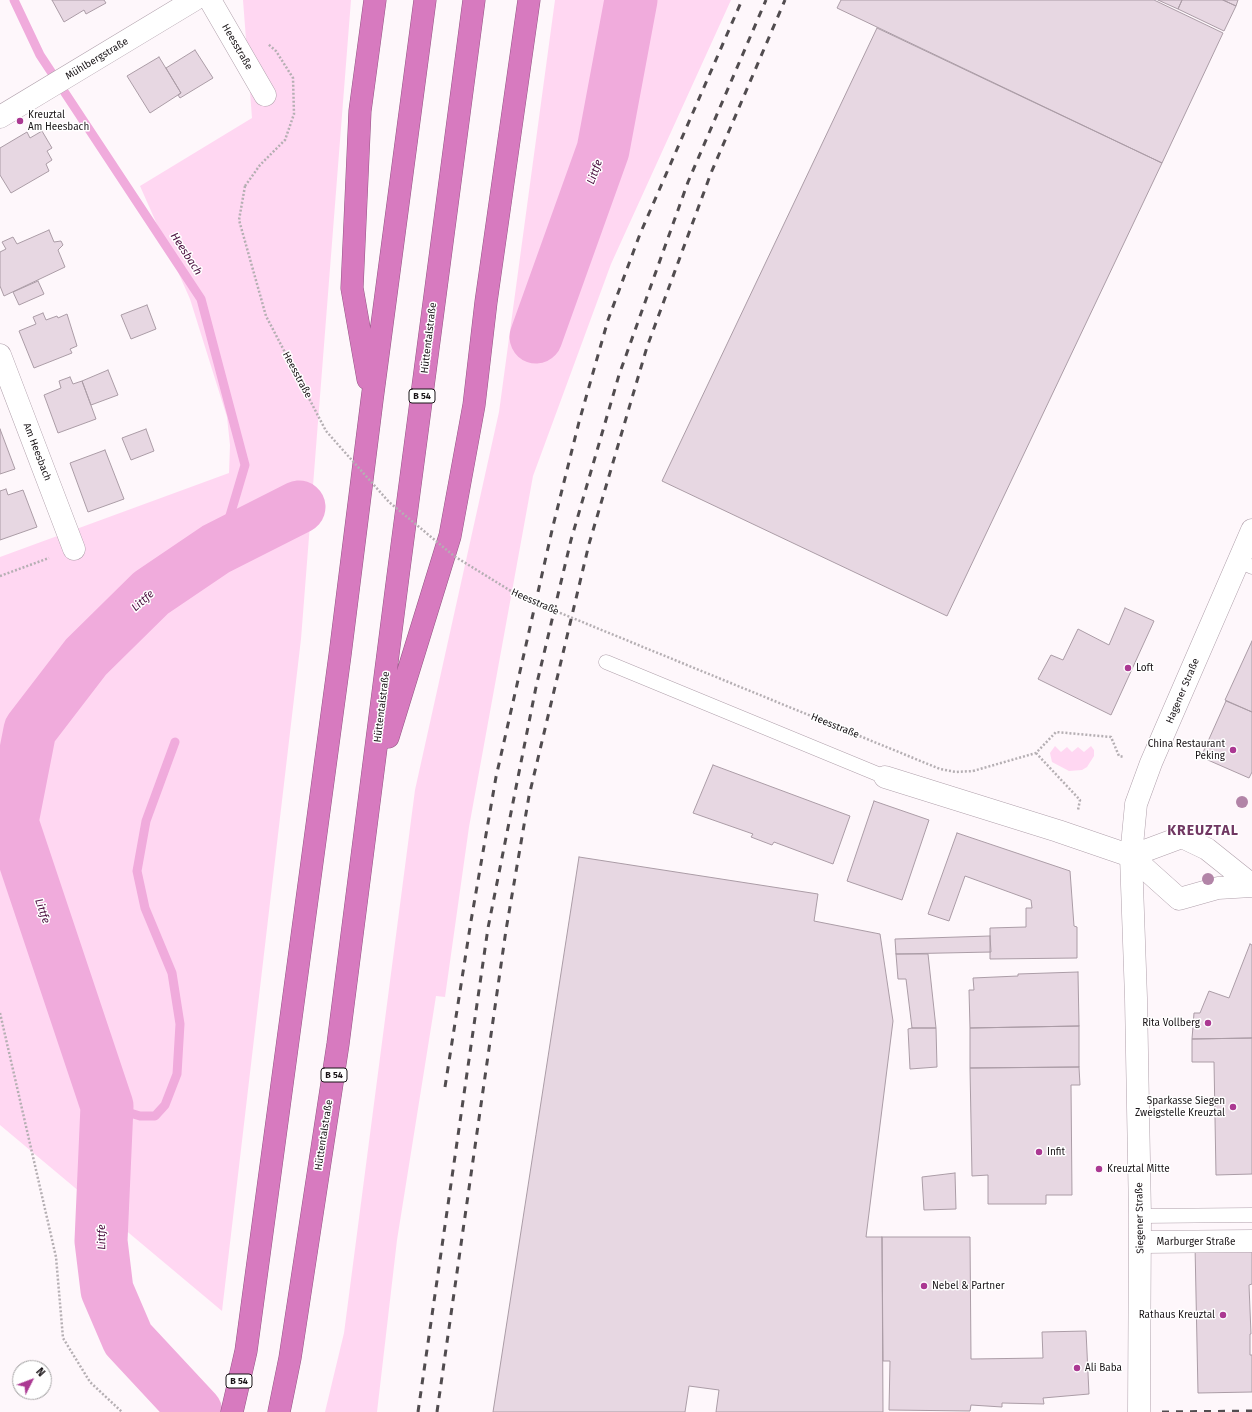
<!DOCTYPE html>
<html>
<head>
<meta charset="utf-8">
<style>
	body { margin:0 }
	#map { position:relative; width:1252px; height:1412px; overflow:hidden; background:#fef7fb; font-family:"Fira Sans",sans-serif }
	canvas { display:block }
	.north { position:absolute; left:12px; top:1360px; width:40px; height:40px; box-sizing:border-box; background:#fff; border:1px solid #a3a1a2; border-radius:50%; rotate:48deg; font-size:11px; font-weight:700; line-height:16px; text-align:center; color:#191417 }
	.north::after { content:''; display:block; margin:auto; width:14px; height:18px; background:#ab3892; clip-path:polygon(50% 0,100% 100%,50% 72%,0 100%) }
</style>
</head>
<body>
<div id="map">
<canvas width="1252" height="1412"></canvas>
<div class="north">N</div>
</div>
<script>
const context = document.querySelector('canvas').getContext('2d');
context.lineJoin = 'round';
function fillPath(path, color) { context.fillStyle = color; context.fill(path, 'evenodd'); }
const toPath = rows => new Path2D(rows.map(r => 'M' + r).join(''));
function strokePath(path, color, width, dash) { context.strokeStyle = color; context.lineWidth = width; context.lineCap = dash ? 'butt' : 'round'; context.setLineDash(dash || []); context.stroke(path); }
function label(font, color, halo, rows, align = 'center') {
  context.font = font + ' "Fira Sans",sans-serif'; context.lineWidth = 3; context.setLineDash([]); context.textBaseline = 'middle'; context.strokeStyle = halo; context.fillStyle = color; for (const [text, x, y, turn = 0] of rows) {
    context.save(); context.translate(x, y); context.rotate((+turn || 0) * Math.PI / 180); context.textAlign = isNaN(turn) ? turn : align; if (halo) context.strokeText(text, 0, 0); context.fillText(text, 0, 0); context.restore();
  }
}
const green = toPath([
	[243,0,351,0,301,639,222,1311,0,1125,0,557,229,473,230,445,227,417,190,299,140,186,252,118],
	[555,0,731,0,611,264,533,476,469,827,445,997,436,996,433,1015,397,1240,377,1412,325,1412,344,1333,415,790,499,412],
	[1055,746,1061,752,1067,747,1072,752,1078,747,1084,752,1091,746,1094,750,1094,756,1087,767,1082,770,1069,771,1052,762,1050,753]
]);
const stream = toPath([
	[14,0,40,55,201,299,245,465,226,529,216,549],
	[107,1106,140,1116,155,1116,165,1105,177,1074,180,1024,172,973,145,908,137,871,146,821,175,742]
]);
const river = toPath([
	[536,337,603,150,631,0],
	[196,1412,128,1339,107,1290,101,1241,107,1106,12,822,30,730,86,657,151,593,216,549,299,507]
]);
const building = toPath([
	[52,0,104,0,106,3,86,14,84,10,64,22,52,0],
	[841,0,1154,0,1223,33,1162,163,837,8,841,0],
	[1158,0,1182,0,1178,9,1158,0],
	[1182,0,1223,0,1236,6,1224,31,1178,9,1182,0],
	[1223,0,1238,0,1236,6,1223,0],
	[877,28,1162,163,947,616,662,481,877,28],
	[195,50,213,78,180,98,178,95,181,93,166,68,195,50],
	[159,57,181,93,150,113,127,76,159,57],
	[42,131,52,148,47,151,52,160,46,164,49,171,11,193,0,175,0,148,27,132,30,138,42,131],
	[49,230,54,242,61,241,63,245,58,250,65,267,4,296,0,286,0,252,6,249,2,242,13,237,17,244,49,230],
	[38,281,44,294,19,305,13,292,38,281],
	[147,305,156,329,131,339,121,315,147,305],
	[43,313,46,320,57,316,58,318,67,314,77,346,70,349,72,353,34,368,19,331,36,324,33,317,43,313],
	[108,370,118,395,91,405,82,381,108,370],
	[70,377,73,384,82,381,96,419,58,433,44,395,61,388,59,381,70,377],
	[0,429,15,469,0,474,0,429],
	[146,429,154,451,131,460,122,438,146,429],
	[105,450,124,499,88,512,70,463,105,450],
	[6,489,8,495,23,490,37,527,0,540,0,491,6,489],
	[1125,608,1154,621,1111,715,1038,679,1051,655,1063,660,1078,629,1109,645,1125,608],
	[1252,641,1252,712,1225,700,1252,641],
	[1226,701,1252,712,1252,772,1249,778,1201,757,1226,701],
	[713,765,850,816,833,864,774,842,772,845,751,837,753,834,693,813,713,765],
	[874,801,929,820,902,900,847,881,874,801],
	[957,833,1070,871,1074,926,1077,927,1077,958,990,959,990,928,1026,927,1026,908,1032,908,1031,900,965,876,949,921,928,914,957,833],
	[579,857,818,894,814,921,880,934,893,1021,866,1237,882,1237,883,1412,716,1412,719,1390,689,1386,685,1412,493,1412,579,857],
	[990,936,991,952,896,954,895,939,990,936],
	[1250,944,1252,945,1252,1038,1192,1039,1194,1013,1200,1013,1209,991,1229,998,1250,944],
	[896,954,928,954,936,1028,912,1028,906,979,898,979,896,954],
	[1078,972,1079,1026,970,1028,969,990,974,990,973,978,1018,976,1018,974,1078,972],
	[1079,1026,1079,1067,970,1068,970,1028,1079,1026],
	[912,1028,936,1028,937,1067,910,1069,908,1029,912,1028],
	[1252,1038,1252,1174,1216,1175,1214,1062,1192,1062,1192,1039,1252,1038],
	[1079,1067,1080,1085,1071,1085,1072,1195,1046,1195,1046,1204,988,1204,988,1175,972,1176,970,1068,1079,1067],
	[955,1173,956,1209,924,1210,922,1177,955,1173],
	[882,1237,970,1237,971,1359,1043,1358,1042,1332,1086,1331,1089,1394,1043,1398,1044,1404,1002,1403,1002,1407,971,1405,970,1411,889,1410,890,1361,883,1361,882,1237],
	[1195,1245,1252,1245,1252,1284,1249,1285,1251,1334,1250,1334,1250,1355,1252,1355,1252,1392,1198,1393,1195,1245]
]);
const path = toPath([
	[245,186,260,165,285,140,294,114,293,78,276,51,268,44],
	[0,576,49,558],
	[1036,753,1080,800,1078,810],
	[973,771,1036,753,1056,732,1111,737,1119,756,1124,757],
	[0,1013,56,1257,63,1338,90,1382,122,1412]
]);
const lane = toPath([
	[1239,561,1252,567],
	[606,662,885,777],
	[1140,1216,1252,1215]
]);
const street = toPath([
	[210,0,265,95],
	[0,117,194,0],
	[0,355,74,549],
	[885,777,1058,831,1131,856,1179,899,1218,888,1252,886],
	[1131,856,1182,837,1207,849,1252,885],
	[1141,1242,1252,1241]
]);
const secondary = toPath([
	[1139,1412,1140,1216,1136,998,1131,856,1136,804,1151,763,1252,530]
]);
const highway = toPath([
	[368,379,352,288,360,111,375,0],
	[388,737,450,536,474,405,486,302,529,0],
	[232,1412,246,1351,340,655,372,400,425,0],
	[279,1412,290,1358,338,1044,398,576,474,0]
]);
const rail = toPath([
	[445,1087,471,921,496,777,553,526,579,422,608,320,640,234,742,0],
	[418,1412,488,928,536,687,571,540,619,375,688,182,766,0],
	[437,1412,506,930,529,796,589,544,647,347,711,173,785,0],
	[1162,1412,1252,1411]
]);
const pathBridge = toPath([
	[245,186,239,220,266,316,326,431,389,502,454,556,519,596,940,769,956,772,973,771]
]);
const trees = [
	[1242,802],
	[1208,879]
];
const markers = [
	[20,121,4,"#ab3892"],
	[1128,668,4,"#ab3892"],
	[1233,750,4,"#ab3892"],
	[1208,1023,4,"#ab3892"],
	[1233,1107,4,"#ab3892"],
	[1039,1152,4,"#ab3892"],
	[1099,1169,4,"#ab3892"],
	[924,1286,4,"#ab3892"],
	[1223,1315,4,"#ab3892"],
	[1077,1368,4,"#ab3892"]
];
const shields = [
	[422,396,26],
	[334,1075,26],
	[239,1381,26]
];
const shieldNames = [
	["B 54",422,396],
	["B 54",334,1075],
	["B 54",239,1381]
];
const streetNames = [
	["Heesstraße",237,47,60],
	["Mühlbergstraße",97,59,-31],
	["Hüttentalstraße",429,338,-83],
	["Heesstraße",297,375,62],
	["Am Heesbach",37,452,69],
	["Heesstraße",535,602,24],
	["Hagener Straße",1183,691,-67],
	["Hüttentalstraße",382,707,-83],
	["Heesstraße",835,726,22],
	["Hüttentalstraße",324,1135,-81],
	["Siegener Straße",1140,1218,-91],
	["Marburger Straße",1196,1242]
];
const poiNames = [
	["Kreuztal",28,115],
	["Am Heesbach",28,127],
	["Loft",1136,668],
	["China Restaurant",1225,744,"right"],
	["Peking",1225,756,"right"],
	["Rita Vollberg",1200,1023,"right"],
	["Sparkasse Siegen",1225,1101,"right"],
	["Zweigstelle Kreuztal",1225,1113,"right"],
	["Infit",1047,1152],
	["Kreuztal Mitte",1107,1169],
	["Nebel & Partner",932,1286],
	["Rathaus Kreuztal",1215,1315,"right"],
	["Ali Baba",1085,1368]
];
const waterNames = [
	["Littfe",595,172,-70],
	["Heesbach",186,254,57],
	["Littfe",143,601,-42],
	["Littfe",42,911,71],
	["Littfe",102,1237,-91]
];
const districtNames = [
	["KREUZTAL",1203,831]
];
fillPath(green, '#ffd7f2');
strokePath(stream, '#f0abdc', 9);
strokePath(river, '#f0abdc', 53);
fillPath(building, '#e7d7e2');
strokePath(building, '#ab9ca6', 1);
strokePath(lane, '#b0a0ab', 15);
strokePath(street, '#b0a0ab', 23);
strokePath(secondary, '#b0a0ab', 23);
strokePath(highway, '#945684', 23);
strokePath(path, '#b5afb3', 2.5, [2, 2]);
strokePath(lane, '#fff', 14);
strokePath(street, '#fff', 22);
strokePath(secondary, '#fff', 22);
strokePath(highway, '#d77abf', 22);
strokePath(rail, '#514c4f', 3, [7, 7]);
strokePath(pathBridge, '#b5afb3', 2.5, [2, 2]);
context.fillStyle = '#b284a7';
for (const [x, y] of trees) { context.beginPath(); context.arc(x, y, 6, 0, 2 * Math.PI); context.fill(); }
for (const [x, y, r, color] of markers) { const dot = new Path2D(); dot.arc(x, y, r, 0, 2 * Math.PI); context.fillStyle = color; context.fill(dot); strokePath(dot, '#fff', 1.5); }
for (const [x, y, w] of shields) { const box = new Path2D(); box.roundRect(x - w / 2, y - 7, w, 14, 3); context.fillStyle = '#fff'; context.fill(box); strokePath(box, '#191417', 1); }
label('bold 9px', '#191417', null, shieldNames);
label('10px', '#191417', '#fff', streetNames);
label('10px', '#191417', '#fff', poiNames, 'left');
label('italic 11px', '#490d3d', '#fff', waterNames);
context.letterSpacing = '1px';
label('bold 14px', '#703762', '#fff', districtNames);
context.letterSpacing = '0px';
</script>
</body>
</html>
